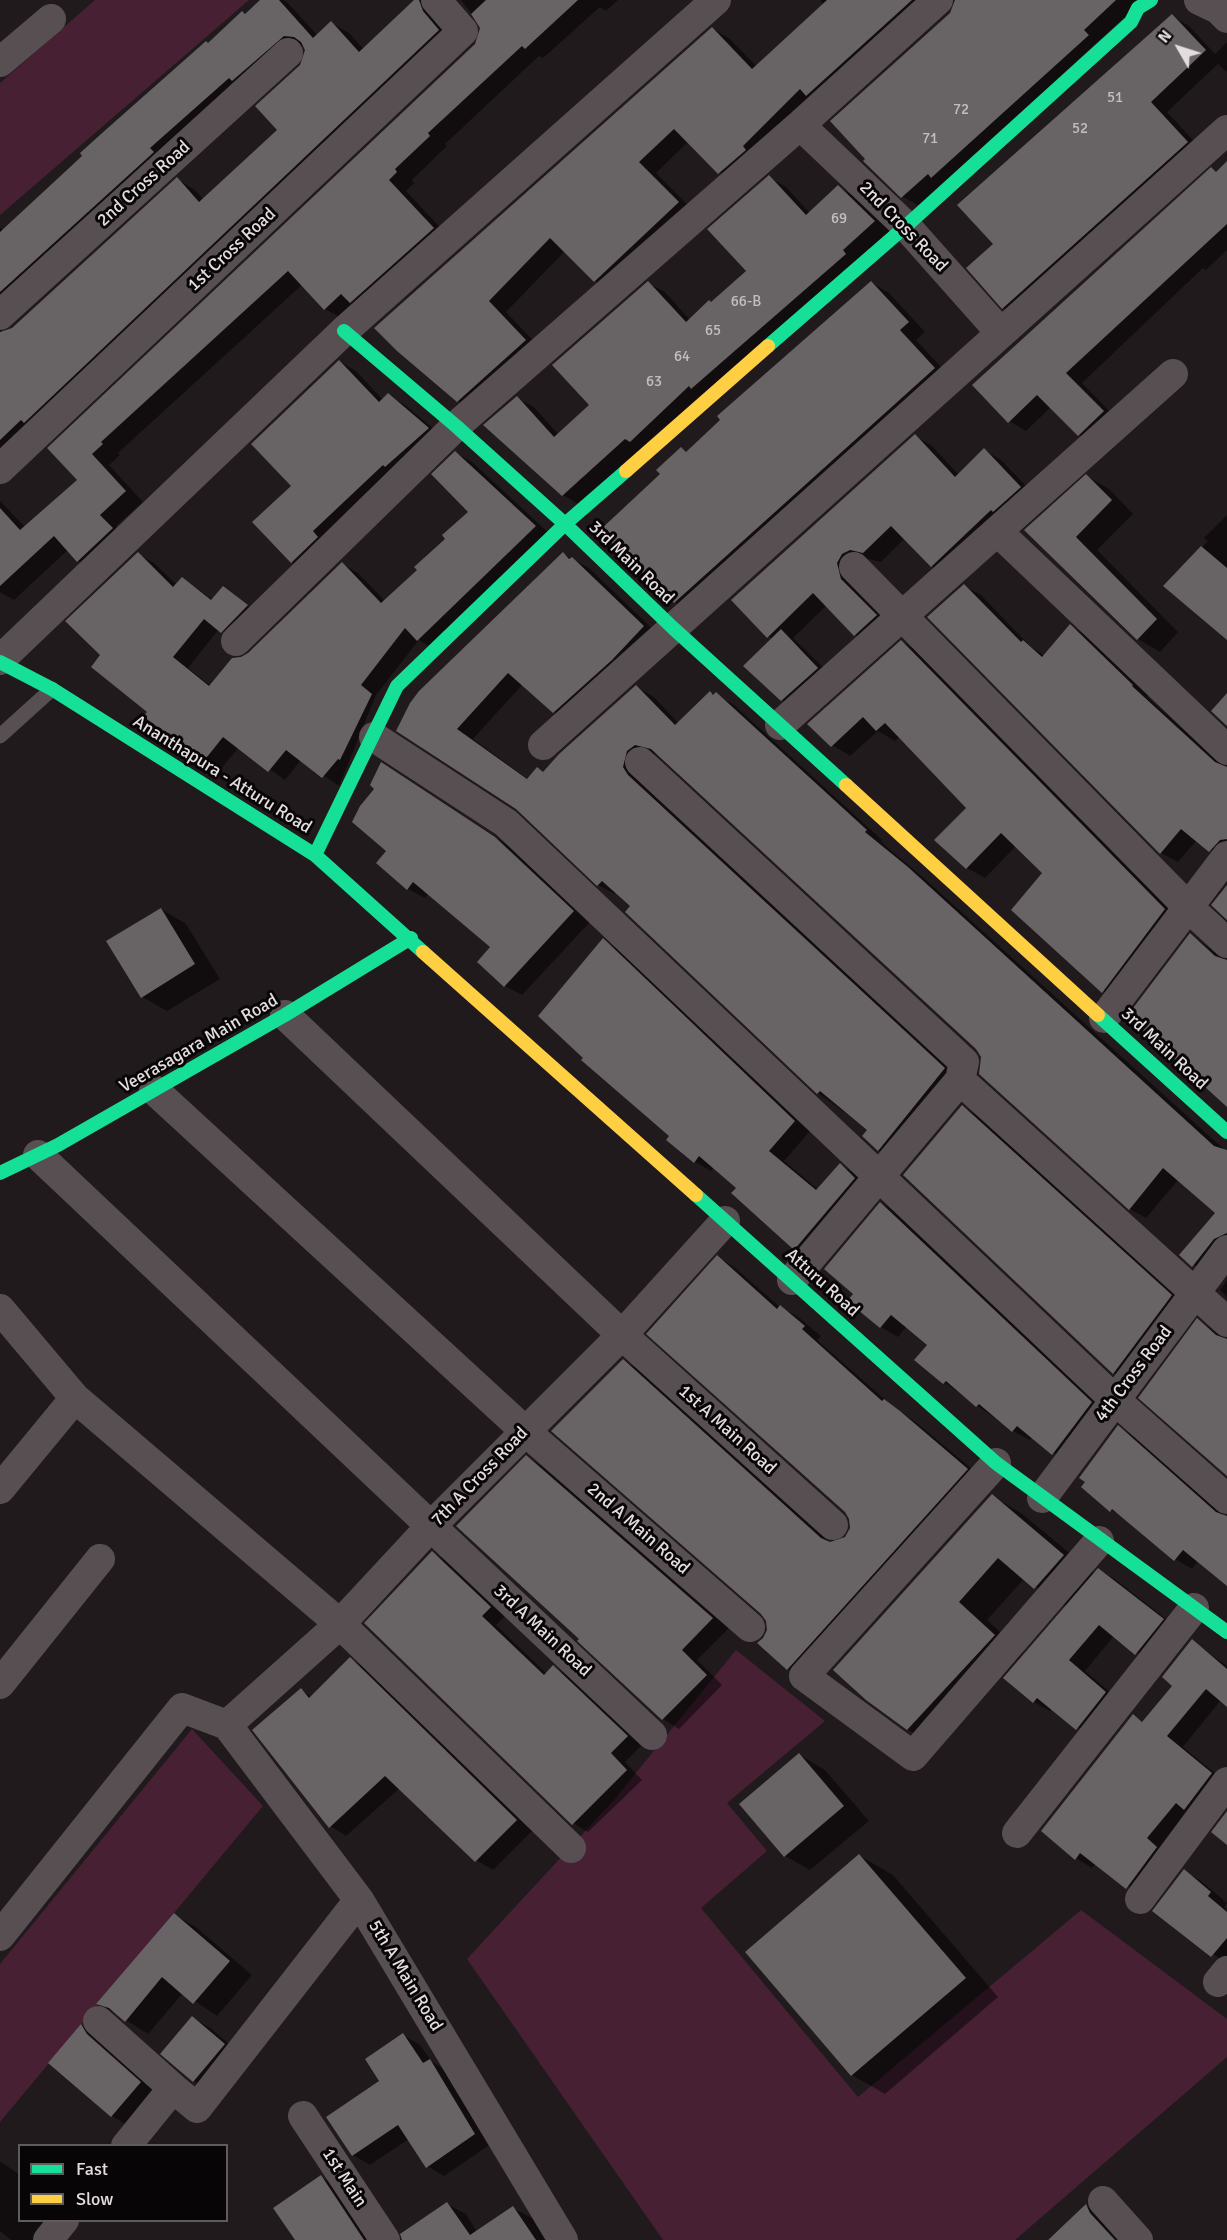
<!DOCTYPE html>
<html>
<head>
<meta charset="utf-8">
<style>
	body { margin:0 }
	#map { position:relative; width:1227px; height:2240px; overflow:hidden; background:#201a1d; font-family:Signika,sans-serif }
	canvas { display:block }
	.legend { position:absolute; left:18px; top:2144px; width:210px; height:78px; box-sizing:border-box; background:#080506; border:2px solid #605b5d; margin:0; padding:8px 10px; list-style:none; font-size:18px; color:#e4dde0 }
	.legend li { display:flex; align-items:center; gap:12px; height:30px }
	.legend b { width:30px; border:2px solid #605b5d }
	.north { position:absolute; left:1149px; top:18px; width:60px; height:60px; -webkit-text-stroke:4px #080506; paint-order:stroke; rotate:309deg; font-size:16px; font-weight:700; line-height:24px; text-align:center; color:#e4dde0 }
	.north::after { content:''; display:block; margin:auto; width:21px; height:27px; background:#e4dde0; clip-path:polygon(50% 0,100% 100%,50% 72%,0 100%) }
</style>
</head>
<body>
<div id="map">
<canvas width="1227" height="2240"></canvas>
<ul class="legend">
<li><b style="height:8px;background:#16e098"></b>Fast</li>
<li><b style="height:8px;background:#ffcf43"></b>Slow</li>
</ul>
<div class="north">N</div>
</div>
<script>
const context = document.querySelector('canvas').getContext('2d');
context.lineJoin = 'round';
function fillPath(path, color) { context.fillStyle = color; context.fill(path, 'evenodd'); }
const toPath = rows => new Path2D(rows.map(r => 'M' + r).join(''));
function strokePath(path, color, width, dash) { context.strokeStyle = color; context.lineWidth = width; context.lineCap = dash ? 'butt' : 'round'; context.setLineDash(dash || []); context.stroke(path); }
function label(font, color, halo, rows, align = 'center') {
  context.font = font + ' Signika,sans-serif'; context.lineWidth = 6; context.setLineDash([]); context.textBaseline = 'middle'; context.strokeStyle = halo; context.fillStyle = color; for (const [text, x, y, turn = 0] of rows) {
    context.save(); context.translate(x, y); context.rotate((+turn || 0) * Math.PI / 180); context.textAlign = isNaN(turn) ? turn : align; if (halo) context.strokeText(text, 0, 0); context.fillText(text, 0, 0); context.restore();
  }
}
const green = toPath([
	[95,0,249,0,0,215,0,83],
	[736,1650,825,1721,727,1803,767,1851,701,1908,858,2097,1081,1910,1227,2019,1227,2057,1015,2240,663,2240,467,1959,613,1801],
	[192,1729,263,1806,0,2122,0,1964]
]);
const shadow = toPath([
	[261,0,283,0,288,3,317,35,331,23,349,33,364,50,416,0,426,0,456,41,0,468,0,228,4,230,209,44],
	[302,46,306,48,279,130,204,200,195,190,177,179,12,329,3,334,1,329,251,90],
	[461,0,618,0,606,11,600,7,543,58,539,56,445,144,447,146,412,180,414,183,406,191,451,239,343,319,325,309,303,284,118,453,120,455,109,465,143,502,116,526,130,539,96,571,78,561,68,550,14,600,0,592,0,501,25,527,79,480,50,448,477,44,482,28],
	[820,0,942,0,737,183,719,172,688,142,656,173,696,213,613,291,595,281,565,251,506,312,543,351,476,411,458,401,398,350,712,28,730,39,757,67,824,5],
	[964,0,1143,0,919,206,902,196,832,121],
	[1172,16,1189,26,1215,54,1227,42,1227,72,1218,64,1167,112,1204,152,1020,317,1003,308,995,244],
	[1227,163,1227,250,1206,270,1203,268,1082,383,1120,422,1096,444,1079,435,1051,407,1026,431,1009,421,1211,169,1217,173],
	[769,177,786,187,810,213,838,187,855,197,891,231,580,505,563,495,485,425,517,398,534,407,559,435,591,405,648,283,665,292,690,320,712,304,748,271],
	[872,283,889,293,925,332,916,340,951,378,692,612,675,602,662,474,682,449,688,453],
	[339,361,356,371,383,400,388,395,405,405,445,438,309,572,292,562,293,486],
	[915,436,932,446,959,475,984,450,1001,460,1037,497,949,576,932,566,905,538,881,562,868,559,858,565,893,626,872,644,855,634,827,605,793,638,834,678,799,710,782,700,773,639,768,636],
	[456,453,472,462,552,536,434,649,419,640,376,695,339,786,301,760,285,780,239,747,220,770,146,716,149,712,102,655,138,554,154,563,177,585,182,578,213,600,223,588,263,616,239,641,219,629,188,668,211,686,249,655,342,564,358,573,385,601,419,570,470,512],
	[1087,476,1109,489,1133,514,1097,550,1178,632,1160,652,1138,639,1026,530],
	[1227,515,1227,638,1165,586,1208,541,1204,538],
	[563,554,589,568,660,636,570,721,554,712,523,684,473,739,528,779,537,769,545,773,636,687,653,696,679,724,711,693,733,704,882,840,881,842,925,879,1227,1152,1227,1255,1210,1276,1181,1255,1218,1212,1179,1179,1146,1218,1130,1209,982,1057,977,1048,656,754,653,754,961,1079,895,1160,878,1150,869,1130,818,1093,627,912,632,905,617,892,615,894,598,885,517,807,398,730],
	[964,586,981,595,1030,646,1045,656,1070,626,1087,636,1149,695,1147,697,1227,768,1226,860,1197,840,1178,862,1161,853,929,617],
	[902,642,920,652,1183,920,1120,1002,1103,991,1044,873,1016,846,985,878,967,868,968,808,900,736,895,741,878,731,850,756,832,745],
	[398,774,512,848,590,922,522,995,505,986,493,947,429,893,425,898,408,889,388,851,376,789],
	[161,909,186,924,220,979,167,1011,142,997],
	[1191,935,1227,961,1227,1105],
	[603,940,619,950,810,1131,784,1161,819,1190,840,1165,856,1174,871,1188,811,1258,795,1249,738,1187,714,1167,711,1171,695,1162,671,1136],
	[962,1107,980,1117,1189,1307,1132,1383,1114,1373],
	[881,1203,898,1213,1108,1413,1070,1464,1032,1437,1030,1440,1013,1431,944,1382,929,1345,907,1326,898,1337,881,1327,849,1300,855,1294],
	[718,1257,734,1267,780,1307,797,1316,821,1336,817,1340,890,1404,917,1423,984,1479,805,1679,788,1669,759,1643,768,1630,768,1620,623,1361,640,1370,831,1543,846,1538,851,1528,851,1519],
	[1227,1280,1227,1297,1220,1290],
	[1198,1320,1227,1340,1227,1474],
	[1118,1427,1135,1437,1227,1517,1227,1584,1198,1561,1192,1569,1175,1559,1128,1520,1111,1510],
	[527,1457,543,1467,729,1628,697,1660,722,1685,679,1729,663,1719],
	[992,1496,1021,1513,1095,1574,1099,1570,1116,1580,1180,1630,1153,1664,1114,1636,1085,1671,1122,1702,1094,1739,1052,1709,1050,1711,1034,1702,1067,1606,1024,1579,987,1620,1023,1653,937,1746,907,1729],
	[432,1553,448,1562,505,1616,496,1625,547,1674,553,1667,569,1676,642,1745,625,1762,642,1780,588,1832,573,1823],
	[1192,1641,1227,1666,1227,1705,1221,1700,1183,1747,1227,1783,1143,1897,1096,1863,1092,1868,1076,1858,1133,1716,1144,1722,1174,1685],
	[350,1659,367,1669,533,1830,493,1870,476,1860,400,1788,346,1836,330,1826,301,1690,312,1697],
	[800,1755,825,1770,869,1821,810,1870,785,1856],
	[860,1856,893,1875,998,1997,885,2094,852,2075],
	[1184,1871,1201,1881,1227,1903,1224,1907,1227,1910,1227,1964,1154,1910],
	[175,1915,197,1928,252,1975,217,2016,183,1993,148,2034,99,2003],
	[193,2018,210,2028,241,2054,210,2090,193,2081],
	[82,2026,107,2041,165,2098,137,2131,112,2116],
	[403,2035,420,2045,432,2062,447,2071,491,2144,444,2176,427,2166,409,2139,370,2165,353,2155,328,2117,381,2081],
	[0,2161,20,2175,20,2220,65,2220,48,2240,11,2240,0,2231],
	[321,2177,340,2188,375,2240,297,2240],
	[447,2204,466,2214,477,2232,513,2208,532,2218,546,2240,402,2240,402,2234],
	[1086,2206,1103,2215,1122,2240,1047,2240]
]);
const building = toPath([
	[260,0,279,0,313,38,331,21,359,52,414,0,419,0,423,11,439,30,24,423,21,420,0,440,0,332,12,328,177,177,199,202,277,130,255,106,300,65,305,50,301,42,294,37,284,36,232,81,229,78,150,148,154,152,0,292,0,232,82,156,80,153,101,134,206,41,208,43,242,11,245,14],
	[486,0,578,0,525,49,522,46,428,133,430,136,395,169,397,172,389,180,434,228,350,303,341,294,324,310,288,271,101,442,103,444,92,454,126,491,100,515,113,528,77,562,54,536,0,586,0,508,20,530,77,480,47,448,475,44,480,28,471,14],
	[827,0,912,0,806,96,800,89,743,146,746,150,718,174,674,129,639,162,679,202,594,282,550,238,489,301,526,340,457,402,397,351,374,328,712,27,752,69],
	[955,0,1116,0,1084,30,1089,35,931,178,928,174,901,198,863,161,865,159,830,121,950,13],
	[1172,14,1206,50,1151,102,1188,142,1002,309,966,268,993,244,957,205],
	[1227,161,1227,224,1066,373,1104,411,1078,436,1037,395,1008,423,972,385,1211,167,1216,172],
	[769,175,806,215,838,185,875,221,843,250,846,254,691,389,689,386,630,442,625,439,562,496,483,425,517,396,554,437,589,405,552,365,648,281,686,322,709,300,711,302,746,271,707,229],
	[871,281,909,322,900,330,935,368,674,603,599,531,660,474,656,470,681,447,686,452,720,420,717,416],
	[339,360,379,402,388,393,429,428,385,467,383,465,313,531,318,537,291,563,252,522,291,486,251,444],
	[915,434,955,477,984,448,1021,487,993,512,991,510,931,567,891,526,863,553,850,550,842,554,837,563,841,579,877,615,854,636,813,593,767,638,731,600],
	[455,451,536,526,417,641,405,628,361,685,372,694,340,760,338,759,322,778,286,750,268,772,223,737,203,762,143,716,147,712,91,667,100,655,65,621,138,552,173,587,182,577,211,600,223,586,248,605,221,633,204,619,173,657,209,686,232,658,241,657,248,653,342,562,381,603,417,570,414,567,445,539,442,535,468,512,431,474],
	[1086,474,1112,500,1076,537,1157,619,1137,640,1024,530],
	[1201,546,1227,568,1227,640,1163,586],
	[563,552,569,559,572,557,644,626,612,660,553,713,508,673,457,729,527,779,537,767,543,772,559,754,636,685,675,725,710,691,713,695,716,692,867,830,865,832,908,867,1214,1146,1227,1150,1227,1233,1214,1239,1192,1267,1179,1255,1215,1213,1163,1168,1129,1210,979,1074,981,1057,976,1049,651,749,635,745,627,751,623,767,628,775,945,1068,878,1151,862,1136,867,1130,820,1091,817,1094,625,912,630,906,602,881,597,886,516,809,396,731,410,703,419,691],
	[964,584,1021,642,1023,640,1042,657,1070,624,1133,685,1132,686,1215,762,1227,767,1227,839,1220,840,1209,852,1181,829,1160,854,927,617],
	[781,629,818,668,781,701,743,666],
	[901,640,1165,909,1102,993,1011,910,1042,873,1001,833,966,869,934,840,966,808,885,723,876,731,863,717,831,747,807,724],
	[1227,693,1227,726,1211,711],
	[381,762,495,837,574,911,504,987,477,962,490,947,413,882,407,890,376,863,386,851,352,822,360,806,374,789,370,785],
	[1227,885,1227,920,1211,905],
	[161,908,195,964,141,998,106,941],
	[1190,933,1215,956,1227,960,1227,1107,1127,1016],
	[603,938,795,1121,769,1151,816,1190,840,1163,855,1178,794,1250,731,1193,736,1188,699,1156,694,1163,666,1140,669,1136,581,1060,583,1058,538,1016],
	[962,1105,1172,1295,1113,1374,903,1175],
	[880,1202,1092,1402,1052,1455,1017,1426,1012,1432,979,1404,976,1407,946,1381,943,1384,914,1360,927,1345,891,1315,880,1328,847,1301,853,1294,824,1269],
	[717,1255,777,1309,780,1305,805,1326,802,1329,882,1401,884,1399,900,1411,968,1469,787,1670,757,1643,763,1638,767,1630,766,1621,761,1614,551,1431,623,1359,821,1538,830,1542,845,1537,850,1528,849,1519,845,1512,646,1334],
	[1197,1318,1216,1335,1227,1339,1227,1476,1138,1398],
	[1118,1425,1216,1512,1227,1516,1227,1586,1183,1550,1174,1561,1112,1509,1110,1512,1081,1487,1085,1482,1079,1478],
	[526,1455,713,1618,682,1650,707,1675,662,1720,577,1641,579,1639,456,1526],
	[992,1494,1064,1555,1034,1589,998,1558,959,1602,995,1635,907,1730,866,1700,833,1670],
	[432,1551,491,1607,482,1616,544,1675,553,1665,628,1736,611,1753,627,1770,572,1825,364,1623],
	[1098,1568,1164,1619,1135,1655,1099,1625,1069,1660,1106,1692,1076,1730,1037,1698,1033,1703,1003,1678],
	[1192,1639,1227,1669,1227,1707,1206,1689,1167,1736,1212,1773,1184,1810,1176,1803,1147,1838,1157,1847,1126,1889,1080,1853,1075,1860,1041,1831,1133,1714,1142,1722,1172,1686,1162,1677],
	[350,1657,517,1820,475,1862,385,1776,329,1828,252,1730,301,1688,309,1698],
	[799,1753,844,1806,784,1857,739,1804],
	[1227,1811,1227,1845,1211,1832],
	[859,1854,966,1978,851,2076,745,1952],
	[1184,1869,1211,1892,1208,1896,1227,1912,1227,1938,1211,1957,1152,1911],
	[174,1913,230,1961,193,2004,162,1977,125,2022,109,2008,96,2004],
	[192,2016,225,2044,193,2082,160,2054],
	[81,2024,87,2034,141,2082,111,2117,48,2063],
	[403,2033,423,2063,430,2059,475,2134,426,2168,398,2125,352,2156,326,2117,379,2081,365,2059],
	[321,2175,364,2240,295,2240,273,2208],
	[447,2202,470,2235,513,2206,536,2240,402,2240,400,2234],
	[1086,2204,1090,2213,1115,2240,1048,2240]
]);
const lane = toPath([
	[0,736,52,689]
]);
const street = toPath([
	[1199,0,1218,9,1227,18],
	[0,62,51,19],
	[800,125,906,226,1001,333],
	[0,315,288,53],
	[0,469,463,31,436,0],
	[997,531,1227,750],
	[854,567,1188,907,1227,943],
	[236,641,456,426,800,125,938,0],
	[0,660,344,331,716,0],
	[780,725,1173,374],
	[374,737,506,823,1115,1400,1227,1499],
	[543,745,1227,130],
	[640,762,964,1062,960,1080,792,1280],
	[285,1015,622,1335,833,1525],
	[1104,1018,1227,856],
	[960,1080,1227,1322],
	[154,1090,525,1431,750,1627],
	[38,1155,652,1735],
	[0,1309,75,1398,340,1624,571,1848],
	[996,1463,804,1676,913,1756,1099,1541],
	[0,1489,75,1398],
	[1042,1498,1227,1250],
	[0,1684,100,1559],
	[227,1725,340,1624,431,1526,622,1335,725,1221],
	[227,1725,359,1900,563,2240],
	[1017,1833,1194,1608],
	[1140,1899,1227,1782],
	[0,1936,182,1708,227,1725],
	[1218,1982,1227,1971],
	[98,2021,173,2088],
	[303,2116,385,2240],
	[126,2146,173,2088,197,2108,359,1900],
	[1103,2201,1138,2240],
	[48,2240,64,2220]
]);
const fast = toPath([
	[344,331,456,426,565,524,673,628,846,785],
	[768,346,906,226,1131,22,1138,8,1151,0],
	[0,662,52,689,315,855,423,952],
	[315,855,397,686,565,524,626,471],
	[1098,1015,1227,1132],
	[0,1173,58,1145,285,1015,411,938],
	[696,1195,996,1463,1227,1632]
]);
const slow = toPath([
	[626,471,768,346],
	[846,785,1098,1015],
	[423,952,696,1195]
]);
const numberNames = [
	["51",1115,98],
	["72",961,110],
	["52",1080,129],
	["71",930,139],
	["69",839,219],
	["66-B",746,302],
	["65",713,331],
	["64",682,357],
	["63",654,382]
];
const streetNames = [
	["2nd Cross Road",144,184,-42],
	["2nd Cross Road",903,227,46],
	["1st Cross Road",232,250,-43],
	["3rd Main Road",631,563,44],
	["Ananthapura - Atturu Road",222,775,32],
	["Veerasagara Main Road",199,1044,-30],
	["3rd Main Road",1164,1049,43],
	["Atturu Road",822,1283,42],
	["4th Cross Road",1134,1374,-53],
	["1st A Main Road",727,1430,42],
	["7th A Cross Road",480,1477,-46],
	["2nd A Main Road",638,1529,41],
	["3rd A Main Road",542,1631,43],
	["5th A Main Road",405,1976,59],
	["1st Main",344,2178,57]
];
fillPath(green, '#472033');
fillPath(shadow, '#0007');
fillPath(building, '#686365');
strokePath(lane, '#584f53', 15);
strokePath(street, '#584f53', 30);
strokePath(fast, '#16e098', 14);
strokePath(slow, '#ffcf43', 14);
label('15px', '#c5bec1', null, numberNames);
label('18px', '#e4dde0', '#080506', streetNames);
</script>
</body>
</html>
